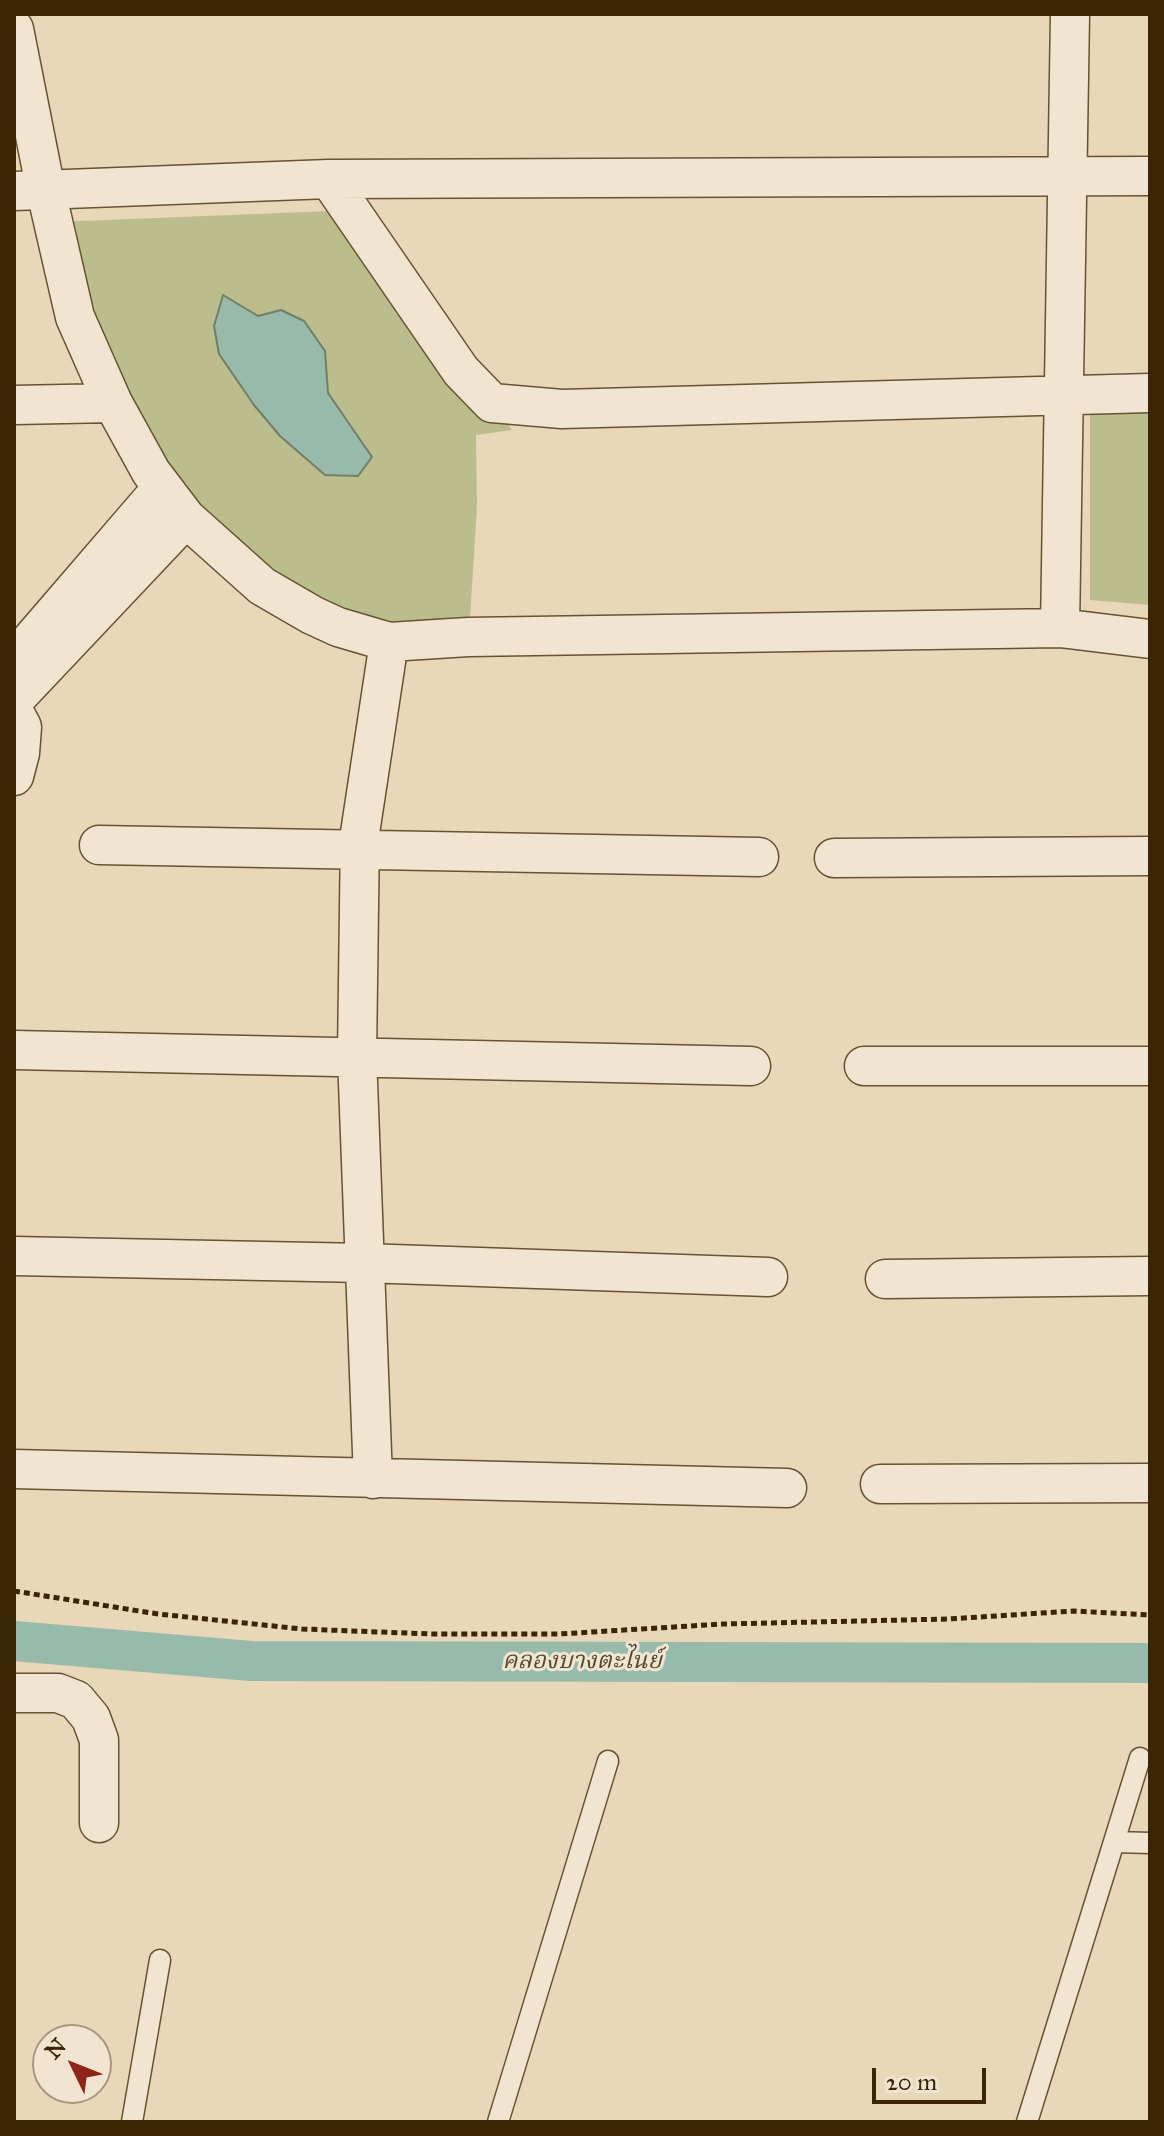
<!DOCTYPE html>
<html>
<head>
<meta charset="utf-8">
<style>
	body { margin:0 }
	#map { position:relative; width:1164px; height:2136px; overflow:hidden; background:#e9d7b9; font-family:"IM FELL Great Primer",serif }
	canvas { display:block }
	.frame { position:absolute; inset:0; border:16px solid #3c2505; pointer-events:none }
	.north { position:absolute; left:32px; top:2024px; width:80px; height:80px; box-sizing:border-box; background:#f1e5d2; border:2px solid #a99880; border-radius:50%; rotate:313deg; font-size:22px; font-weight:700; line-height:32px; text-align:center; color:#3c2505 }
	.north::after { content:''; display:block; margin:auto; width:28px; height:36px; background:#8f2418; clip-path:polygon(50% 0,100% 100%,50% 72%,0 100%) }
	.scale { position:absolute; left:872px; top:2068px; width:114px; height:36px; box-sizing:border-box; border:4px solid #3c2505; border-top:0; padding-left:10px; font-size:24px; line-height:28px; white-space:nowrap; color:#3c2505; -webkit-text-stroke:6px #f1e5d2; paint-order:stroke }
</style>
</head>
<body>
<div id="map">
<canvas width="1164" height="2136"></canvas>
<div class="frame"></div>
<div class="north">N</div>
<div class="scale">20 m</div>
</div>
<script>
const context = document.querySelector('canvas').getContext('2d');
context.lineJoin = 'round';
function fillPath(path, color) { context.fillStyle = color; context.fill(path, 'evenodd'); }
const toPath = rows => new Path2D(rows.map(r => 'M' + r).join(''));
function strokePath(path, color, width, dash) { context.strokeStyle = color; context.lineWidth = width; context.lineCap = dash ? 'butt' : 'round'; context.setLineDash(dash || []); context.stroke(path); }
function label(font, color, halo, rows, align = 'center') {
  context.font = font + ' "IM FELL Great Primer","Noto Serif Thai",serif'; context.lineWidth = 6; context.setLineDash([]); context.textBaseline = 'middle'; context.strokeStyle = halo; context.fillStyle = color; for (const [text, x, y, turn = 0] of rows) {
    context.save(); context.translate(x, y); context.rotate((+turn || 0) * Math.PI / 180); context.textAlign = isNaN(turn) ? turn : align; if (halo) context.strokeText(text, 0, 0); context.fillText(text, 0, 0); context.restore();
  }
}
const green = toPath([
	[355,210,512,430,476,435,477,505,469,635,400,639,267,582,160,472,56,222],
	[1090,404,1150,405,1150,605,1090,600]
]);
const water = toPath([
	[223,295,258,316,281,310,304,321,325,351,328,393,372,457,358,476,325,475,280,436,254,405,219,354,214,326,223,295]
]);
const canal = toPath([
	[14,1641,251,1661,1150,1663]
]);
const path = toPath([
	[14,1591,158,1614,302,1629,432,1634,559,1634,723,1624,948,1619,1074,1611,1150,1615]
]);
const service = toPath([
	[1114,1842,1150,1843],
	[132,2122,160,1960],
	[498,2122,608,1761],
	[1027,2122,1140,1758]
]);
const minor = toPath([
	[14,29,46,191,75,317,113,403,151,472,186,518,262,586,312,615,338,627,389,642,468,637,1060,628,1150,639],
	[329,179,461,371,492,403,562,409,1150,393],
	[14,191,329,179,1150,176],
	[14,405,113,403],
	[1060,628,1070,14],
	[14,660,162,488],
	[14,700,186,518],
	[14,712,22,727,20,753,14,776],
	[99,845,759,857],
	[834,858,1150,856],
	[14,1050,751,1066],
	[864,1066,1150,1066],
	[14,1256,364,1263,768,1277],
	[885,1279,1150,1276],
	[14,1469,787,1488],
	[373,1479,357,1056,360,833,389,642],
	[880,1484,1150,1483],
	[14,1693,58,1693,76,1700,91,1718,99,1740,99,1823]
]);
const waterNames = [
	["คลองบางตะไนย์",582,1662]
];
fillPath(green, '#bbbd8c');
fillPath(water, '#98baab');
strokePath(water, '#737e69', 2);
strokePath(canal, '#98baab', 40);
strokePath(service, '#675232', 23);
strokePath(minor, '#675232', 41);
strokePath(path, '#3c2505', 5, [6, 4]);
strokePath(service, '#f1e5d2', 20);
strokePath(minor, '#f1e5d2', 38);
label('italic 24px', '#534a2e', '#f1e5d2', waterNames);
</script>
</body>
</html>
